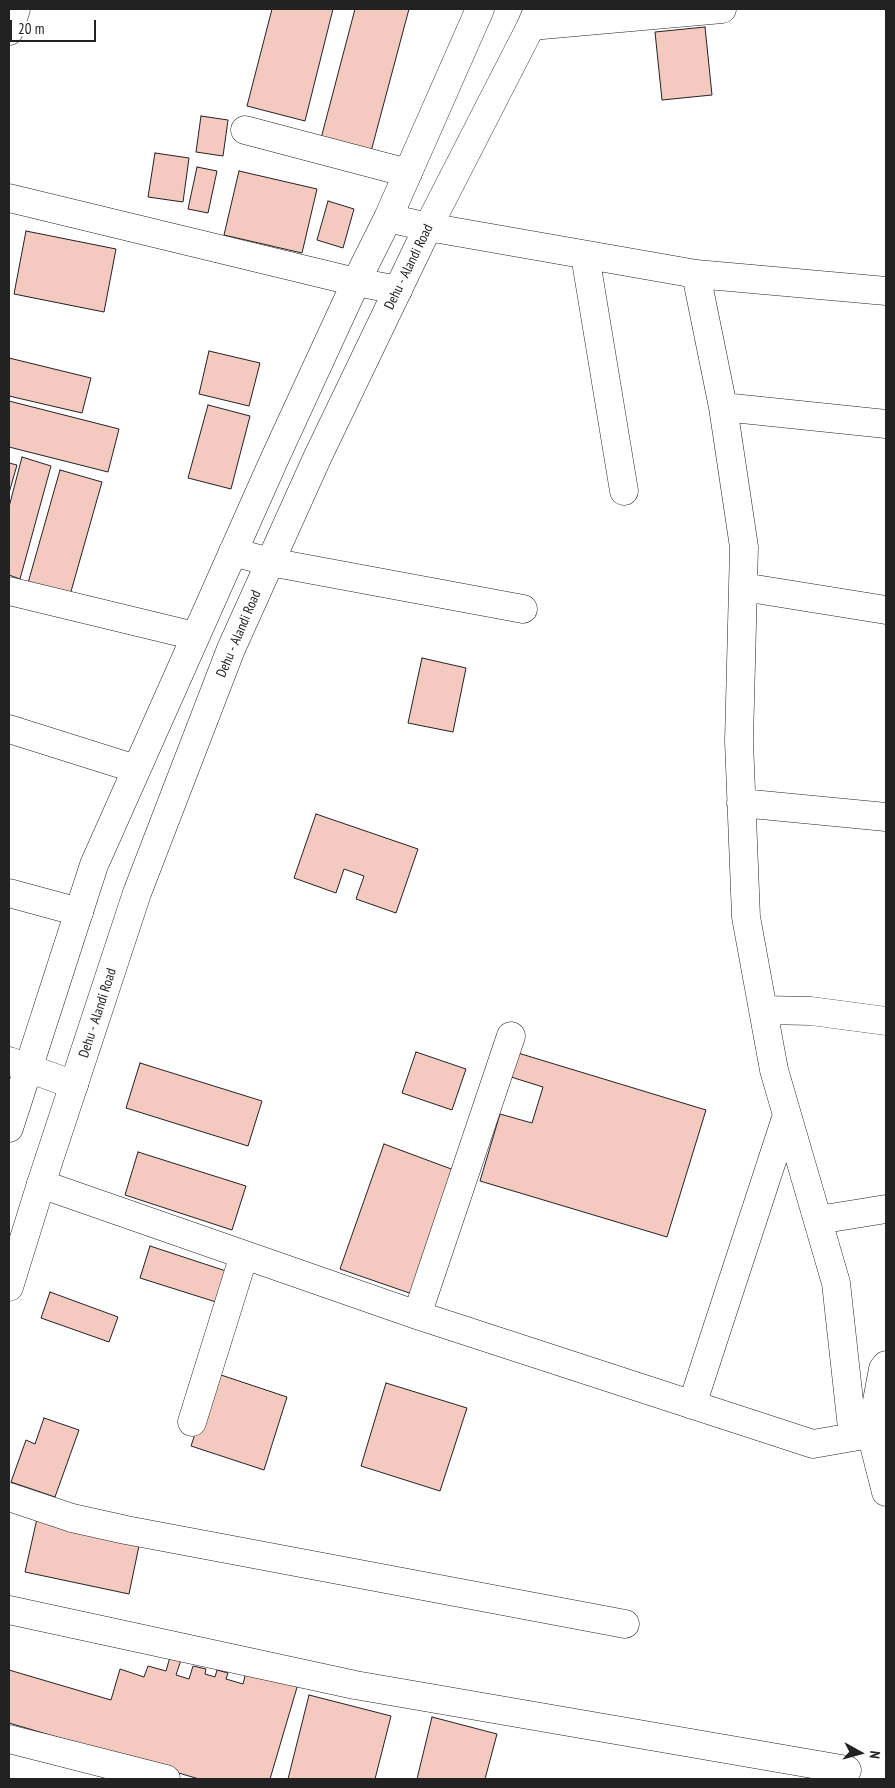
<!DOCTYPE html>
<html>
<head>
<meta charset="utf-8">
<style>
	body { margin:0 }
	#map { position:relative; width:895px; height:1788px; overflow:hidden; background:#fff; font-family:"PT Sans Narrow",sans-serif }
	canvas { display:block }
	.frame { position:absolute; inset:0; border:10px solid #222; pointer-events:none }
	.north { position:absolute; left:835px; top:1728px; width:50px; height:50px; -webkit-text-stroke:4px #fff; paint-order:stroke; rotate:97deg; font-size:14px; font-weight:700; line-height:20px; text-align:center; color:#222 }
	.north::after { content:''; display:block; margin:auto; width:18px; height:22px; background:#222; clip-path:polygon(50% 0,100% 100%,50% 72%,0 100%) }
	.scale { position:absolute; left:10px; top:20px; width:86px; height:22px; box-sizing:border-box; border:2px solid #222; border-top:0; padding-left:6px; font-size:15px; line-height:18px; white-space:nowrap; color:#222; -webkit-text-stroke:4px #fff; paint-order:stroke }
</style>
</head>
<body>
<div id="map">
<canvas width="895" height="1788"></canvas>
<div class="frame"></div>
<div class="north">N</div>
<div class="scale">20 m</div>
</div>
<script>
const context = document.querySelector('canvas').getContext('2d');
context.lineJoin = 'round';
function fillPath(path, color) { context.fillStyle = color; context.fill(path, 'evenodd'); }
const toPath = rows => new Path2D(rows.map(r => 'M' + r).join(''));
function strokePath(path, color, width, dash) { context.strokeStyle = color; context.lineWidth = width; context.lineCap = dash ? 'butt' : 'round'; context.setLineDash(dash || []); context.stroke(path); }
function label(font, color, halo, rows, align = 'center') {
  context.font = font + ' "PT Sans Narrow",sans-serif'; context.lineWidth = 4; context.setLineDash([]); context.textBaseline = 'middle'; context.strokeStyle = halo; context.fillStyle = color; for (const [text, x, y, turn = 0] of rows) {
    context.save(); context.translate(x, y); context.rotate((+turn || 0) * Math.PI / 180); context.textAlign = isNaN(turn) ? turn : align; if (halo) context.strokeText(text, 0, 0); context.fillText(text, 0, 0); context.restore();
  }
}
const building = toPath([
	[272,9,333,9,305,121,247,106,272,9],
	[355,9,409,9,369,159,319,146,355,9],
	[705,27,712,95,662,100,655,32,705,27],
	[201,116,228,120,223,156,196,152,201,116],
	[155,153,189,158,183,202,148,197,155,153],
	[197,167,217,171,208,213,188,209,197,167],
	[239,171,317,189,302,253,224,235,239,171],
	[328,201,354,209,343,248,317,240,328,201],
	[26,231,116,249,104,312,14,294,26,231],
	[209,351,260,363,249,406,199,394,209,351],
	[9,358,91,378,82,413,9,396,9,358],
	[9,401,119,429,108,472,9,447,9,401],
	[208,405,250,416,231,489,188,478,208,405],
	[22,457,51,466,20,579,9,575,9,507,22,457],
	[9,463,17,465,9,493,9,463],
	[60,470,102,482,70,595,28,583,60,470],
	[422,658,466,668,453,732,408,723,422,658],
	[316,814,418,849,396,913,356,899,364,876,344,869,336,893,294,878,316,814],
	[416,1052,466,1069,452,1110,402,1093,416,1052],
	[518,1053,706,1110,667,1237,480,1181,500,1114,532,1123,543,1087,511,1077,518,1053],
	[140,1063,262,1101,248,1146,126,1108,140,1063],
	[384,1144,462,1173,418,1296,340,1269,384,1144],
	[138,1152,246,1186,232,1230,125,1195,138,1152],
	[150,1246,226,1271,216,1302,140,1278,150,1246],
	[50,1292,118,1317,109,1342,41,1318,50,1292],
	[215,1373,287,1397,264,1470,191,1446,215,1373],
	[386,1383,467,1408,440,1491,361,1466,386,1383],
	[44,1418,79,1430,55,1497,11,1482,26,1440,35,1444,44,1418],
	[38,1514,141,1536,129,1594,25,1572,38,1514],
	[170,1657,181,1660,176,1675,189,1679,193,1666,206,1669,205,1674,215,1677,217,1670,228,1673,226,1679,243,1684,247,1668,298,1684,270,1779,199,1779,9,1723,9,1670,111,1700,120,1669,144,1677,148,1666,166,1671,170,1657],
	[309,1695,391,1716,375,1779,288,1779,309,1695],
	[432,1717,497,1734,485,1779,417,1779,432,1717]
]);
const minor = toPath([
	[531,26,722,9],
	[9,31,16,9],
	[245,130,408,173],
	[9,198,356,282,398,290],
	[388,218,428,227,696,274,886,291],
	[585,255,624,491],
	[696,274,723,407,744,547,739,741,746,917,774,1070,836,1283,853,1437],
	[723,407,886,424],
	[233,552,270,562,523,609],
	[743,587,886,610],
	[9,591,195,636],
	[9,729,136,769],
	[741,803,886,817],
	[9,893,79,912],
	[763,1010,811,1011,886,1021],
	[9,1061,74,1085],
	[41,1184,417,1315,813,1444,870,1434],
	[818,1220,886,1209],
	[417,1315,511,1036],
	[886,1365,883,1369,871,1433,886,1492],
	[692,1405,787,1115],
	[192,1422,244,1255],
	[9,1497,72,1518,126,1530,625,1624],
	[9,1610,355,1685,847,1770],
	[9,1739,166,1779]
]);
const major = toPath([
	[9,1128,94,865,274,460,356,282,388,218,480,9],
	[9,1287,41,1184,137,893,231,649,318,456,428,227,531,26,538,9]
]);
const streetNames = [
	["Dehu - Alandi Road",409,267,-64],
	["Dehu - Alandi Road",239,634,-67],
	["Dehu - Alandi Road",98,1013,-72]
];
fillPath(building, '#f3c9c0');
strokePath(building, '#222', 1);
strokePath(minor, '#222', 29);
strokePath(major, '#222', 29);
strokePath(minor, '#fff', 28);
strokePath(major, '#fff', 28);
label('14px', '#222', '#fff', streetNames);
</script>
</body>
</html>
